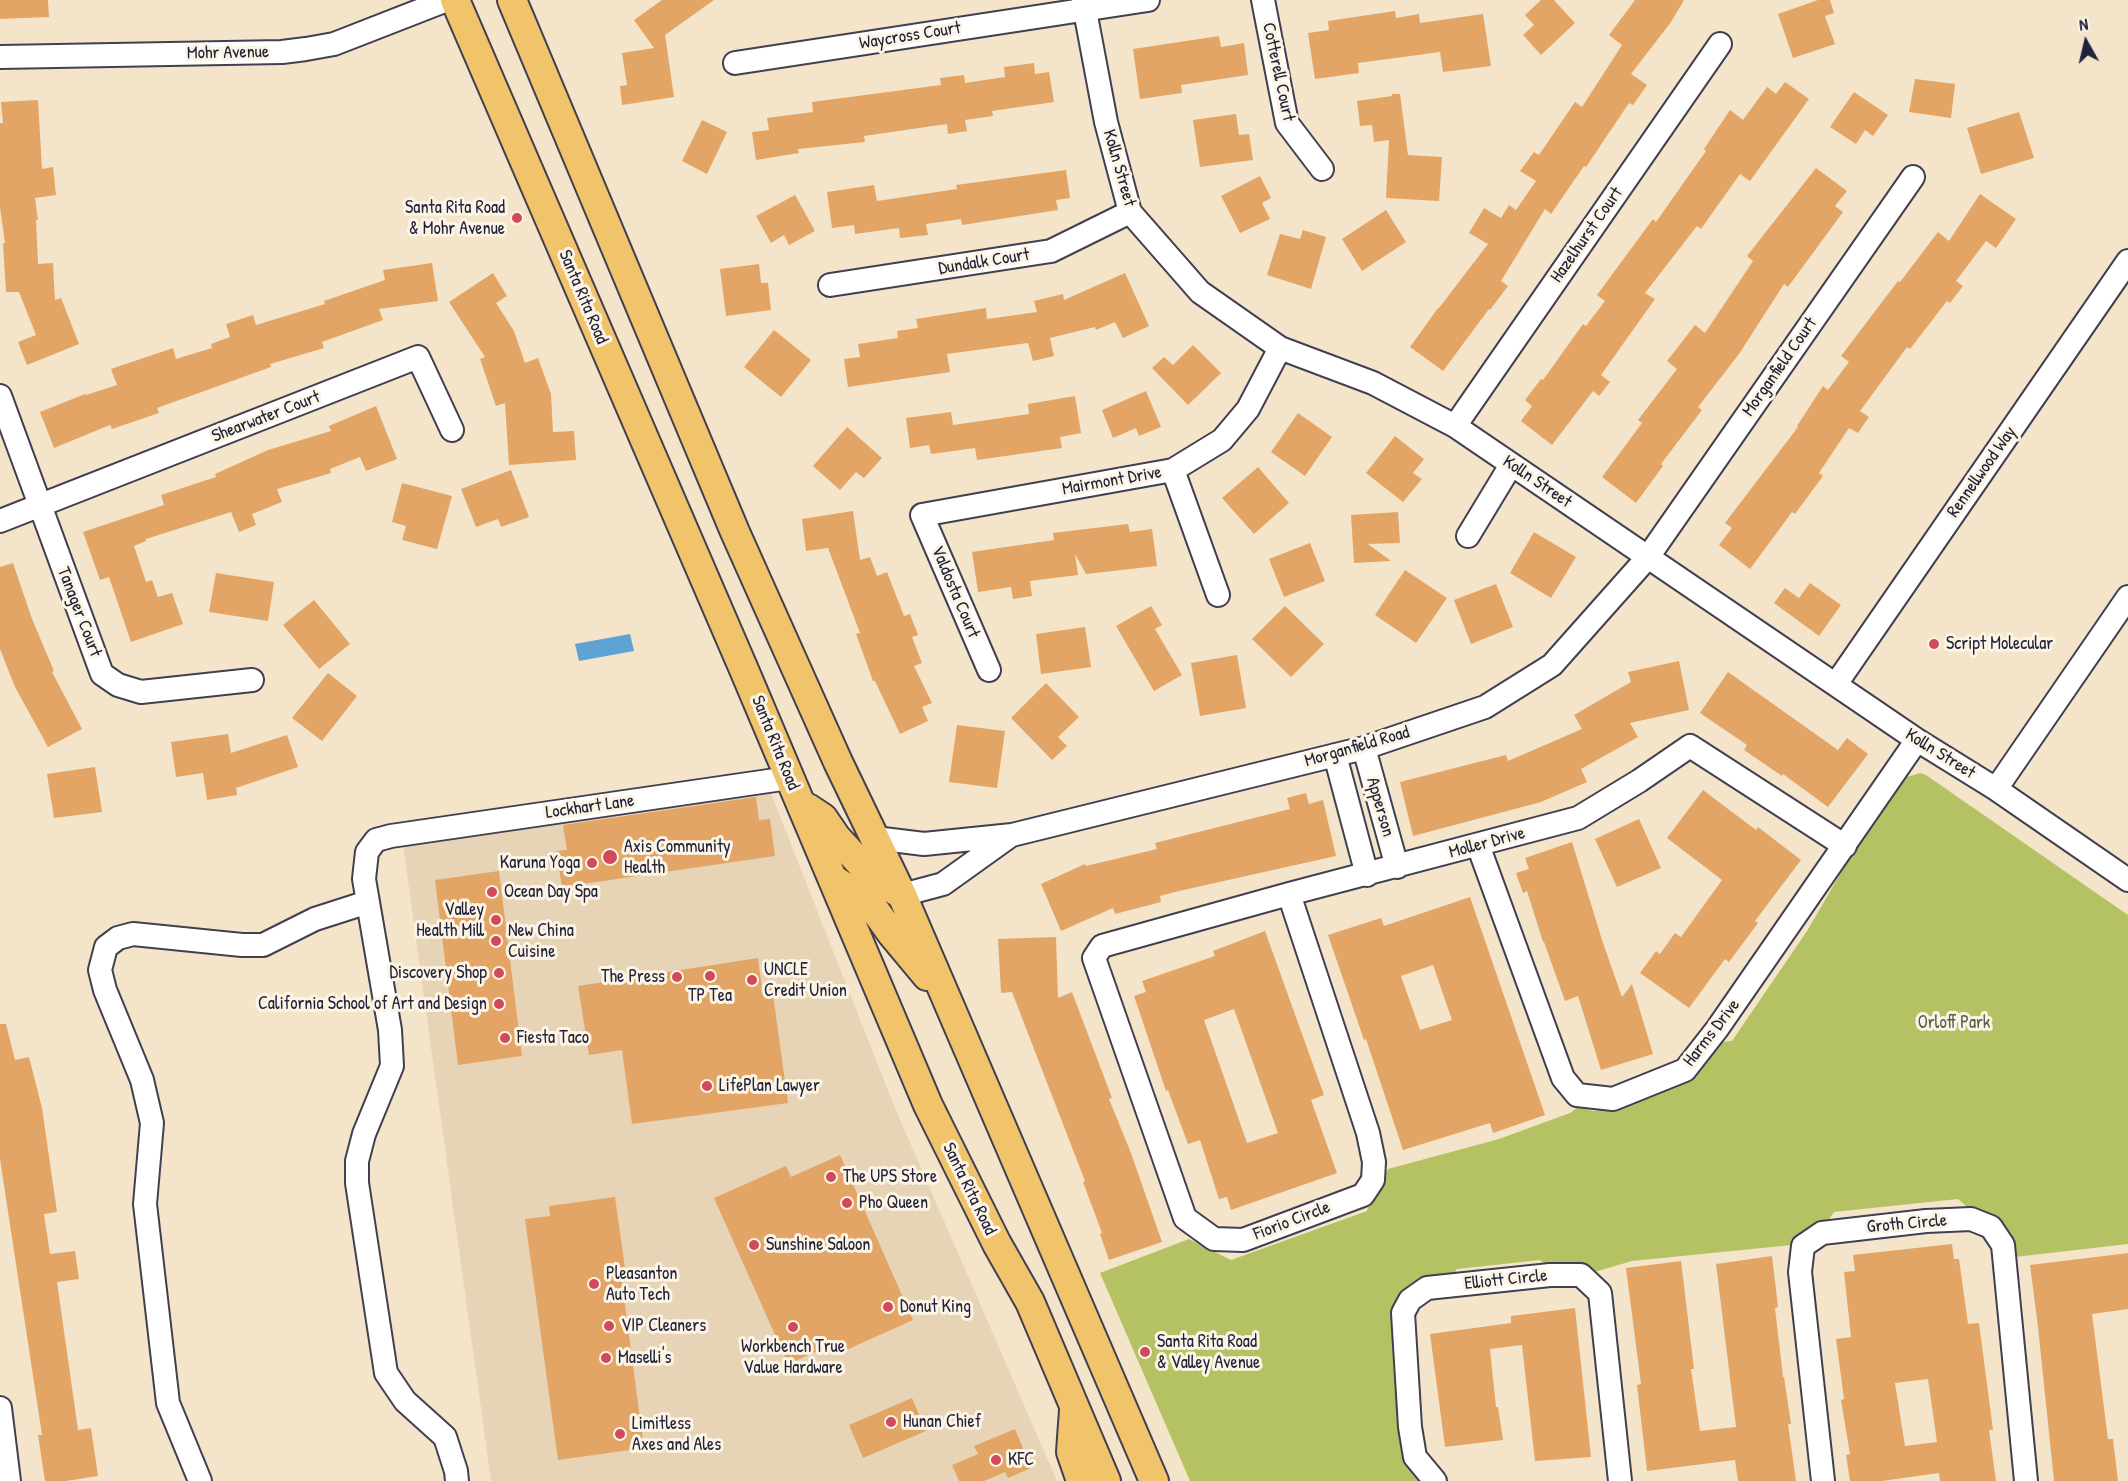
<!DOCTYPE html>
<html>
<head>
<meta charset="utf-8">
<style>
	body { margin:0 }
	#map { position:relative; width:2128px; height:1481px; overflow:hidden; background:#f4e5ca; font-family:"Patrick Hand",sans-serif }
	canvas { display:block }
	.north { position:absolute; left:2056px; top:12px; width:60px; height:60px; -webkit-text-stroke:4px #fcf5e5; paint-order:stroke; rotate:352deg; font-size:16px; font-weight:700; line-height:24px; text-align:center; color:#22223b }
	.north::after { content:''; display:block; margin:auto; width:21px; height:27px; background:#22223b; clip-path:polygon(50% 0,100% 100%,50% 72%,0 100%) }
</style>
</head>
<body>
<div id="map">
<canvas width="2128" height="1481"></canvas>
<div class="north">N</div>
</div>
<script>
const context = document.querySelector('canvas').getContext('2d');
context.lineJoin = 'round';
function fillPath(path, color) { context.fillStyle = color; context.fill(path, 'evenodd'); }
const toPath = rows => new Path2D(rows.map(r => 'M' + r).join(''));
function strokePath(path, color, width, dash) { context.strokeStyle = color; context.lineWidth = width; context.lineCap = dash ? 'butt' : 'round'; context.setLineDash(dash || []); context.stroke(path); }
function label(font, color, halo, rows, align = 'center') {
  context.font = font + ' "Patrick Hand",sans-serif'; context.lineWidth = 6; context.setLineDash([]); context.textBaseline = 'middle'; context.strokeStyle = halo; context.fillStyle = color; for (const [text, x, y, turn = 0] of rows) {
    context.save(); context.translate(x, y); context.rotate((+turn || 0) * Math.PI / 180); context.textAlign = isNaN(turn) ? turn : align; if (halo) context.strokeText(text, 0, 0); context.fillText(text, 0, 0); context.restore();
  }
}
const built = toPath([
	[770,791,895,1108,1057,1481,491,1481,403,845]
]);
const green = toPath([
	[1920,773,1926,775,2128,915,2128,1244,2015,1257,1994,1218,1987,1212,1967,1207,1958,1199,1834,1212,1828,1221,1817,1225,1792,1245,1632,1261,1591,1273,1549,1267,1540,1260,1457,1269,1451,1277,1396,1306,1392,1323,1407,1456,1423,1481,1190,1481,1100,1273,1189,1239,1231,1260,1367,1211,1372,1195,1388,1169,1499,1139,1570,1113,1578,1107,1594,1111,1616,1107,1672,1089,1696,1077,1722,1042,1732,1041,1807,931,1857,845,1902,781,1907,777]
]);
const water = toPath([
	[630,634,634,651,579,661,575,644]
]);
const building = toPath([
	[0,0,48,0,49,17,0,19],
	[662,0,714,0,665,35,674,97,622,105,620,86,627,85,622,53,654,48,634,20],
	[1541,0,1554,0,1575,23,1541,55,1523,35,1534,25,1525,15],
	[1635,0,1684,0,1671,22,1631,74,1647,85,1633,105,1629,103,1586,167,1584,166,1551,214,1545,209,1501,281,1508,286,1490,310,1489,309,1443,371,1410,347,1438,308,1439,308,1488,244,1469,233,1484,208,1501,218,1509,205,1516,210,1536,181,1520,171,1534,152,1539,155,1575,102,1582,107,1622,45,1609,35],
	[1818,0,1830,0,1834,13,1825,16,1835,44,1793,58,1778,14],
	[1395,11,1396,18,1419,14,1420,23,1483,14,1491,66,1443,72,1440,52,1358,63,1359,73,1315,79,1308,33,1329,30,1328,21],
	[1219,36,1221,47,1244,43,1248,75,1181,85,1182,93,1140,99,1133,49],
	[1034,63,1035,74,1049,72,1054,102,992,111,993,116,965,120,967,131,948,134,947,124,864,136,865,142,798,149,799,153,756,160,752,132,769,130,767,118,813,112,812,102,941,85,940,78,964,75,965,83,1005,77,1004,67],
	[1915,79,1955,84,1951,118,1909,112],
	[1785,82,1809,99,1750,181,1740,174,1701,229,1697,226,1645,293,1655,299,1601,375,1610,382,1599,396,1593,391,1552,445,1521,421,1532,406,1525,400,1541,379,1543,380,1583,324,1586,326,1605,301,1597,295,1653,219,1656,222,1706,151,1704,149,1730,110,1743,120,1767,87,1776,94],
	[1854,92,1888,115,1873,136,1865,130,1856,144,1830,127],
	[1392,94,1400,94,1408,155,1442,157,1439,201,1386,198,1389,140,1374,142,1372,125,1360,126,1357,101,1392,96],
	[38,100,42,169,53,167,56,195,35,198,38,220,36,220,38,264,53,263,55,300,61,298,79,344,27,365,18,342,36,335,19,292,6,292,3,243,5,243,0,207,0,123,3,123,1,102],
	[2019,112,2034,158,1981,174,1967,128],
	[1236,114,1239,135,1249,134,1253,160,1200,167,1193,120],
	[702,120,727,132,707,174,682,161],
	[1816,168,1847,191,1835,206,1843,212,1788,287,1784,284,1739,354,1698,407,1702,410,1661,464,1663,466,1636,503,1602,477,1642,423,1638,420,1677,369,1667,361,1695,325,1705,333,1753,261,1747,256],
	[1066,170,1070,198,1056,200,1058,210,962,225,961,219,926,224,928,235,900,238,899,228,855,234,854,225,832,228,827,192,874,185,877,201,957,189,956,185],
	[1260,176,1271,198,1262,203,1270,219,1240,233,1221,196],
	[1980,194,2016,219,1996,248,1986,241,1956,281,1963,286,1950,303,1947,301,1910,349,1907,347,1860,411,1869,417,1858,433,1849,428,1819,473,1823,476,1795,514,1792,512,1750,569,1719,545,1732,528,1725,523,1798,427,1797,426,1823,386,1828,390,1849,362,1841,356,1898,281,1900,282,1938,232,1949,241],
	[795,195,815,231,789,245,784,235,771,243,756,216],
	[1386,210,1406,242,1362,271,1342,239],
	[1303,230,1326,237,1311,289,1267,275,1280,234,1300,239],
	[432,263,438,301,379,309,383,320,322,342,324,348,270,364,271,367,157,408,159,413,112,429,110,425,54,448,40,412,85,394,86,395,117,385,111,369,173,348,176,359,212,348,211,344,230,337,226,324,253,315,256,325,325,304,324,301,385,280,383,270],
	[759,264,761,283,768,283,771,310,726,316,720,269],
	[493,273,507,296,496,303,514,331,525,363,538,358,551,394,553,432,574,431,576,460,509,465,505,403,496,406,480,359,485,357,449,302],
	[1125,273,1149,326,1123,338,1115,322,1096,330,1095,327,1050,338,1054,356,1033,361,1028,343,947,354,950,372,848,387,844,359,860,357,858,344,898,338,897,331,918,328,916,319,986,308,987,319,1037,312,1034,301,1063,294,1064,300],
	[774,330,811,360,781,397,744,367],
	[1193,345,1221,373,1188,405,1152,368,1164,357,1173,365],
	[1146,391,1161,427,1139,436,1136,428,1113,438,1102,410],
	[1075,396,1081,433,1060,437,1062,448,977,460,975,448,931,454,929,445,910,448,906,418,951,412,953,425,1029,414,1028,404],
	[376,406,397,459,366,471,360,457,330,469,331,473,277,489,282,502,252,514,256,525,239,532,231,512,146,539,146,541,134,546,146,582,152,580,158,597,172,593,183,624,131,642,109,577,100,580,83,532,164,505,161,495,216,477,215,474,268,450,331,431,329,426],
	[1298,413,1332,437,1305,476,1271,452],
	[847,427,882,458,864,478,856,472,840,490,813,466],
	[1395,436,1424,459,1413,473,1422,479,1403,502,1366,473],
	[1258,467,1289,503,1254,534,1222,498],
	[511,470,529,517,501,527,498,519,476,527,461,489],
	[402,483,452,496,437,549,402,540,406,526,392,522],
	[853,511,860,560,870,557,877,576,887,572,904,616,910,614,918,635,912,637,922,663,914,666,932,703,922,707,928,721,900,734,875,681,873,681,856,634,860,633,828,548,806,551,802,519],
	[1398,512,1400,543,1368,544,1391,561,1354,563,1351,515],
	[1128,524,1130,532,1152,529,1157,566,1086,574,1075,554,1078,575,1030,581,1032,596,1013,599,1011,587,978,592,972,552,1054,540,1053,533],
	[1534,532,1576,557,1551,598,1510,573],
	[1310,543,1325,581,1284,597,1269,559],
	[13,563,32,619,54,671,52,672,82,729,48,747,15,687,0,649,0,567],
	[1405,570,1447,598,1416,643,1375,615],
	[216,573,274,582,268,621,209,612],
	[1810,583,1841,605,1819,636,1774,603,1785,588,1799,598],
	[1496,584,1513,627,1471,644,1454,600],
	[314,600,350,644,319,669,283,625],
	[1151,606,1162,625,1155,629,1182,675,1154,691,1116,626],
	[1285,606,1324,644,1291,677,1252,639],
	[1085,627,1091,667,1041,674,1036,634],
	[1237,655,1246,708,1200,716,1191,663],
	[1679,661,1689,710,1630,723,1638,737,1581,769,1587,782,1541,802,1413,836,1400,782,1506,755,1508,761,1582,729,1574,715,1631,682,1628,672],
	[1728,672,1838,750,1847,738,1868,754,1828,807,1783,774,1782,776,1744,750,1747,745,1700,713],
	[328,673,357,696,322,741,292,718],
	[1046,683,1079,717,1058,737,1067,746,1052,760,1011,718],
	[957,725,1005,731,997,788,949,782],
	[228,734,231,753,287,735,298,767,236,788,237,795,207,800,203,773,176,777,171,742],
	[95,767,102,812,54,818,47,774],
	[1703,790,1756,830,1758,827,1801,860,1755,921,1758,923,1729,962,1725,959,1689,1008,1640,973,1656,951,1660,954,1675,933,1681,937,1722,880,1667,838],
	[1306,793,1309,804,1323,800,1336,856,1179,891,1160,896,1161,902,1115,914,1113,908,1061,931,1041,884,1085,864,1086,866,1157,849,1155,843,1290,809,1287,798],
	[756,797,759,820,770,819,775,856,562,887,556,851,567,850,563,825],
	[1639,819,1661,868,1617,887,1595,839],
	[1572,842,1602,940,1622,997,1632,984,1653,1054,1601,1070,1578,996,1565,1001,1544,942,1543,942,1527,891,1523,893,1516,873,1529,869,1525,858],
	[499,871,522,1056,458,1065,435,880],
	[1470,897,1545,1115,1493,1133,1490,1123,1403,1150,1366,1039,1364,1040,1328,935,1381,918,1384,926],
	[1433,965,1452,1020,1420,1030,1401,976],
	[1265,931,1324,1095,1311,1100,1337,1173,1231,1210,1227,1197,1219,1199,1200,1140,1188,1144,1168,1090,1166,1091,1134,996,1146,992,1142,981,1215,956,1213,951],
	[1234,1009,1278,1133,1247,1143,1204,1020],
	[1056,937,1058,998,1072,992,1112,1098,1109,1099,1131,1153,1162,1242,1109,1260,1100,1234,1102,1233,1083,1182,1085,1181,1012,992,1001,993,998,939],
	[758,958,762,989,772,987,788,1103,632,1124,622,1050,589,1055,578,986],
	[0,1024,6,1024,15,1060,29,1057,42,1108,57,1212,44,1214,50,1254,75,1251,79,1279,57,1282,78,1430,91,1428,98,1476,66,1481,45,1481,38,1435,42,1435,0,1159],
	[840,1155,913,1320,844,1351,840,1341,788,1364,714,1198,786,1166,791,1177],
	[615,1197,625,1268,620,1268,644,1448,558,1460,525,1219,550,1216,549,1206],
	[1952,1244,1954,1259,1959,1259,1968,1324,1979,1323,1993,1430,1989,1430,1996,1481,1940,1481,1939,1473,1882,1481,1850,1481,1846,1455,1850,1454,1841,1400,1844,1399,1836,1339,1851,1337,1844,1272,1855,1271,1853,1255],
	[1928,1379,1937,1442,1905,1446,1895,1383],
	[2128,1253,2128,1309,2092,1314,2108,1439,2113,1439,2118,1481,2054,1481,2038,1327,2030,1265],
	[1772,1256,1778,1307,1775,1308,1783,1377,1784,1377,1791,1424,1788,1424,1796,1481,1738,1481,1735,1460,1647,1471,1637,1385,1641,1384,1626,1268,1681,1261,1694,1369,1691,1369,1700,1431,1736,1427,1716,1264],
	[1575,1308,1591,1457,1535,1461,1522,1345,1490,1349,1496,1407,1498,1407,1503,1440,1445,1447,1430,1334,1511,1323,1511,1316],
	[912,1398,926,1431,863,1458,849,1425],
	[1015,1429,1031,1468,1008,1478,1005,1472,984,1481,959,1481,952,1465,978,1454,974,1446]
]);
const minor = toPath([
	[1083,0,1106,122,1130,212,1200,292,1280,348,1373,383,1455,426,1917,740,1996,789,2128,880],
	[1263,0,1287,123,1322,169],
	[0,57,282,52,306,49,334,44,447,0],
	[735,63,1148,0],
	[830,285,1051,251,1130,212],
	[0,396,102,674,118,685,141,692,252,680],
	[1455,426,1720,44],
	[1173,470,1218,595],
	[0,521,418,357,452,430],
	[1468,536,1511,465],
	[989,670,922,515,1173,470,1222,440,1248,409,1280,348],
	[1836,684,2128,261],
	[1364,748,1397,867],
	[1335,755,1367,875],
	[1996,789,2128,597],
	[875,838,924,844,1012,835,1364,748,1485,707,1552,665,1648,557,1913,177],
	[1478,845,1563,1078,1577,1095,1613,1099,1685,1070,1717,1029,1917,740],
	[1289,894,1368,1133,1374,1162,1373,1180,1363,1195,1243,1240,1214,1239,1185,1218,1094,958,1102,946,1289,894,1578,818,1639,781,1690,746,1845,846],
	[902,895,943,884,1010,836],
	[0,1408,9,1481],
	[200,1481,168,1403,145,1204,152,1123,142,1080,105,990,100,970,106,947,118,938,133,934,242,945,263,945,315,919,368,902],
	[457,1481,456,1471,445,1437,405,1401,386,1373,357,1183,357,1161,364,1134,392,1066,390,1030,364,879,367,852,376,840,391,836,789,778],
	[1435,1481,1415,1457,1410,1427,1403,1313,1410,1300,1427,1288,1550,1275,1581,1275,1600,1293,1620,1481],
	[1823,1481,1800,1272,1803,1246,1822,1233,1926,1221,1971,1219,1991,1227,2003,1245,2026,1481]
]);
const major = toPath([
	[455,0,745,672,928,1105,997,1244,1030,1302,1106,1481],
	[512,0,735,532,838,762,902,895,1154,1481],
	[808,808,823,818,836,837,872,876,902,895],
	[833,879,869,902,892,934,927,976],
	[1074,1410,1071,1452,1081,1481]
]);
const markers = [
	[517,218,6,"#d1495b"],
	[1934,644,6,"#d1495b"],
	[610,857,8,"#d1495b"],
	[592,863,6,"#d1495b"],
	[492,892,6,"#d1495b"],
	[496,920,6,"#d1495b"],
	[496,941,6,"#d1495b"],
	[499,973,6,"#d1495b"],
	[710,976,6,"#d1495b"],
	[677,977,6,"#d1495b"],
	[752,980,6,"#d1495b"],
	[499,1004,6,"#d1495b"],
	[505,1038,6,"#d1495b"],
	[707,1086,6,"#d1495b"],
	[831,1177,6,"#d1495b"],
	[847,1203,6,"#d1495b"],
	[754,1245,6,"#d1495b"],
	[594,1284,6,"#d1495b"],
	[888,1307,6,"#d1495b"],
	[609,1326,6,"#d1495b"],
	[793,1327,6,"#d1495b"],
	[1145,1352,6,"#d1495b"],
	[606,1358,6,"#d1495b"],
	[891,1422,6,"#d1495b"],
	[620,1434,6,"#d1495b"],
	[996,1460,6,"#d1495b"]
];
const streetNames = [
	["Waycross Court",910,36,-9],
	["Mohr Avenue",228,53,-1],
	["Cotterell Court",1278,72,78],
	["Kolln Street",1119,168,74],
	["Hazelhurst Court",1587,235,-55],
	["Dundalk Court",984,262,-9],
	["Santa Rita Road",583,297,67],
	["Morganfield Court",1780,367,-55],
	["Shearwater Court",266,417,-21],
	["Rennellwood Way",1982,472,-55],
	["Mairmont Drive",1112,481,-10],
	["Kolln Street",1537,482,34],
	["Valdosta Court",955,592,67],
	["Tanager Court",79,612,69],
	["Santa Rita Road",775,743,68],
	["Morganfield Road",1357,747,-16],
	["Kolln Street",1940,754,32],
	["Lockhart Lane",590,807,-8],
	["Apperson",1380,807,74],
	["Moller Drive",1487,843,-15],
	["Harms Drive",1712,1033,-52],
	["Santa Rita Road",969,1189,64],
	["Fiorio Circle",1292,1221,-21],
	["Groth Circle",1907,1224,-5],
	["Elliott Circle",1506,1280,-6]
];
const poiNames = [
	["Santa Rita Road",505,208,"right"],
	["& Mohr Avenue",505,229,"right"],
	["Script Molecular",1946,644],
	["Axis Community",624,847],
	["Health",624,868],
	["Karuna Yoga",580,863,"right"],
	["Ocean Day Spa",504,892],
	["Valley",484,910,"right"],
	["Health Mill",484,931,"right"],
	["New China",508,931],
	["Cuisine",508,952],
	["UNCLE",764,970],
	["Credit Union",764,991],
	["Discovery Shop",487,973,"right"],
	["The Press",665,977,"right"],
	["TP Tea",710,996,"center"],
	["California School of Art and Design",487,1004,"right"],
	["Fiesta Taco",517,1038],
	["LifePlan Lawyer",719,1086],
	["The UPS Store",843,1177],
	["Pho Queen",859,1203],
	["Sunshine Saloon",766,1245],
	["Pleasanton",606,1274],
	["Auto Tech",606,1295],
	["Donut King",900,1307],
	["VIP Cleaners",621,1326],
	["Santa Rita Road",1157,1342],
	["& Valley Avenue",1157,1363],
	["Workbench True",793,1347,"center"],
	["Value Hardware",793,1368,"center"],
	["Maselli's",618,1358],
	["Hunan Chief",903,1422],
	["Limitless",632,1424],
	["Axes and Ales",632,1445],
	["KFC",1008,1460]
];
const parkNames = [
	["Orloff Park",1954,1023]
];
fillPath(built, '#e7d4b7');
fillPath(green, '#b5c264');
fillPath(water, '#5ea3d3');
fillPath(building, '#e2a566');
strokePath(minor, '#423f50', 26);
strokePath(major, '#423f50', 32);
strokePath(minor, '#fff', 22);
strokePath(major, '#f1c36a', 28);
for (const [x, y, r, color] of markers) { const dot = new Path2D(); dot.arc(x, y, r, 0, 2 * Math.PI); context.fillStyle = color; context.fill(dot); strokePath(dot, '#fcf5e5', 2); }
label('18px', '#22223b', '#fcf5e5', streetNames);
label('18px', '#22223b', '#fcf5e5', poiNames, 'left');
label('18px', '#555a49', '#fcf5e5', parkNames);
</script>
</body>
</html>
